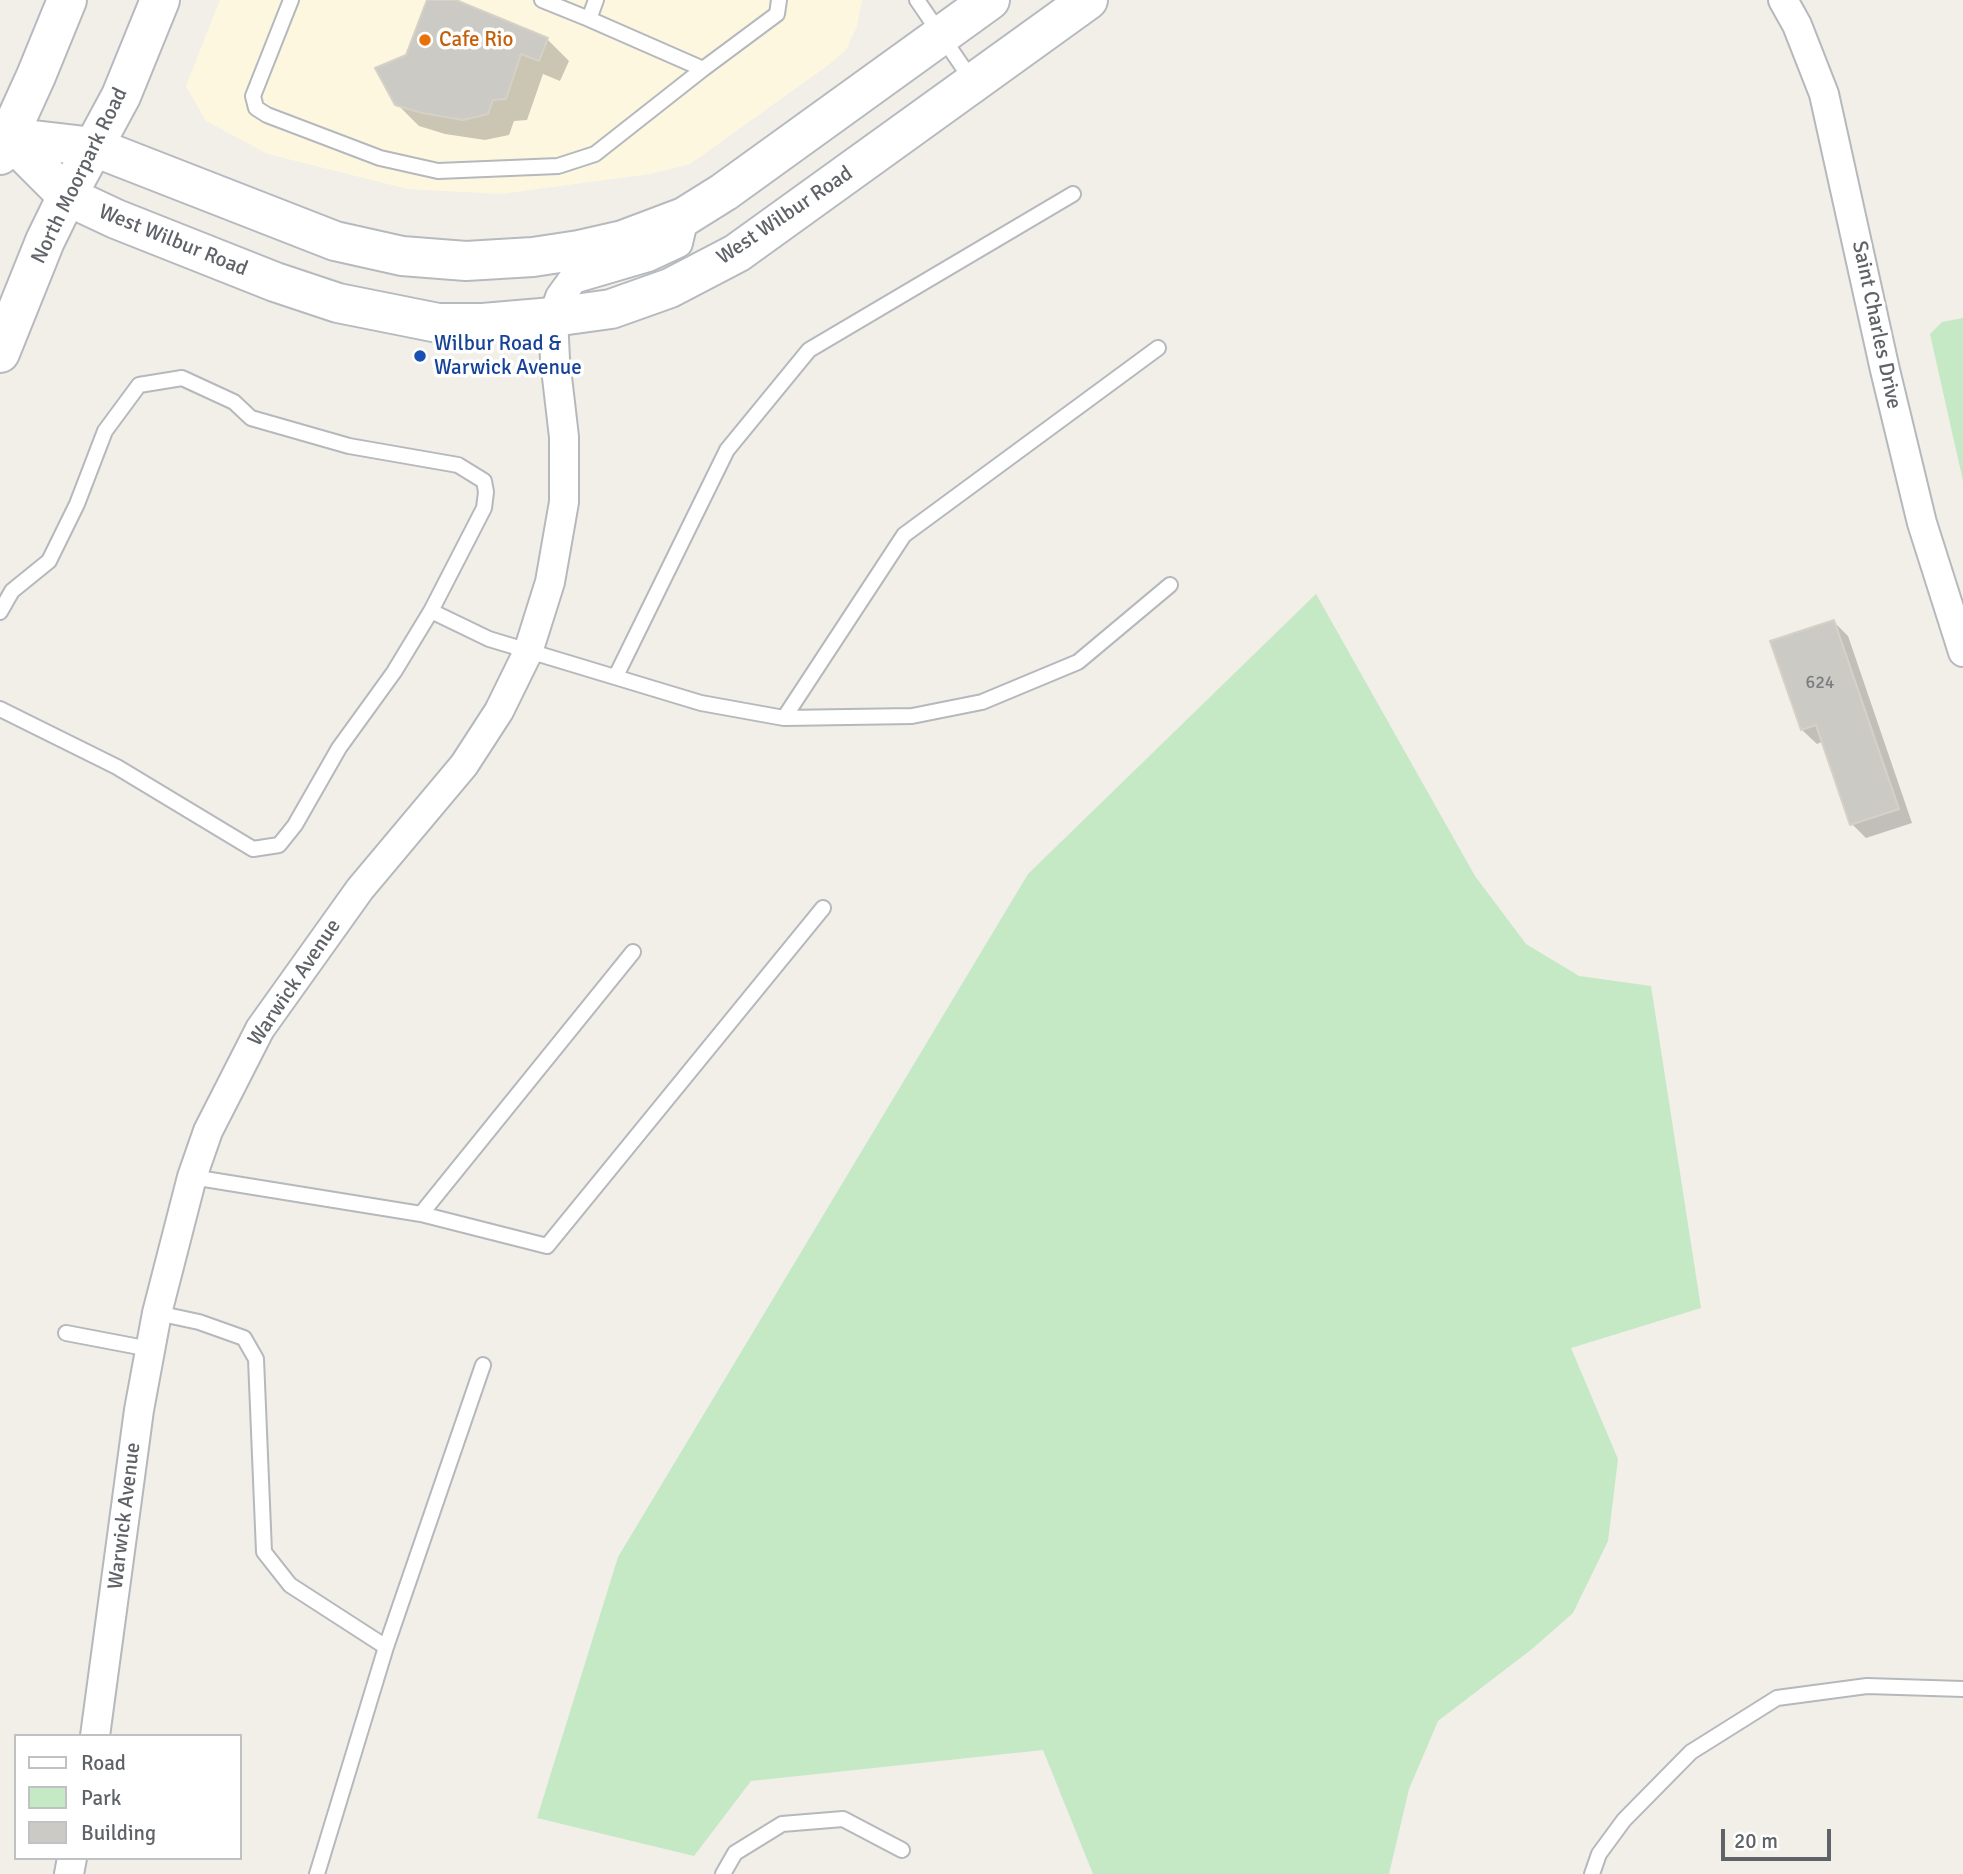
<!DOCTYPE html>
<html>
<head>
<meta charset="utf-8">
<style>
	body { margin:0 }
	#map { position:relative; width:1963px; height:1874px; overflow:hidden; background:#f1efe8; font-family:Signika,sans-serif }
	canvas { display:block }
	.legend { position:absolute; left:14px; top:1734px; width:228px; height:126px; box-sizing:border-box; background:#fff; border:2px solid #bfc1c3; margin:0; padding:9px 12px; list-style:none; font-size:21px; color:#5f6368 }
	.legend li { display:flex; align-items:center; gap:14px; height:35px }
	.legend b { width:35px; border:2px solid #bfc1c3 }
	.scale { position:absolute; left:1721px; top:1829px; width:110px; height:32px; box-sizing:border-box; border:4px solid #5f6368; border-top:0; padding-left:9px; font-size:21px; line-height:24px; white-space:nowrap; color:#5f6368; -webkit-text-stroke:5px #fff; paint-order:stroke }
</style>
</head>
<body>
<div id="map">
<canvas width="1963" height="1874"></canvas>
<ul class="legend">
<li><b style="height:9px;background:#fff"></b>Road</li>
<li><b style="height:19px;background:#c5e8c5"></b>Park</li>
<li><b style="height:19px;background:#cccac5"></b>Building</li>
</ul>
<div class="scale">20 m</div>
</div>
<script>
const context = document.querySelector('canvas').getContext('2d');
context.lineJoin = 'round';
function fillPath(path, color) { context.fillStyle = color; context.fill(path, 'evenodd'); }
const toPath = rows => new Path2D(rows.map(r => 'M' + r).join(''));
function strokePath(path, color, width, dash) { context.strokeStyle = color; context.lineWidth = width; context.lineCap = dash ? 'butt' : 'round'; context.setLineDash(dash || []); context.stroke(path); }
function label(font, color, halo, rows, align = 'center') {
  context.font = font + ' Signika,sans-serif'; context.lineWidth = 7; context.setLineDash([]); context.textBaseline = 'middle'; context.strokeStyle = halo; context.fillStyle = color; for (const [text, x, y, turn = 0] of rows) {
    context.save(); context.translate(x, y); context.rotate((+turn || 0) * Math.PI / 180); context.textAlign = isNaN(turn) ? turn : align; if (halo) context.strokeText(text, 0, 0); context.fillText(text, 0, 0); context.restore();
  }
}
const commercial = toPath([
	[220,0,862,0,857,26,846,50,831,63,690,164,650,174,500,194,408,189,268,154,206,121,186,86]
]);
const green = toPath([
	[1963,318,1963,481,1930,334,1942,322],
	[1316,594,1475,876,1526,944,1579,976,1651,986,1701,1308,1571,1348,1618,1459,1608,1541,1573,1613,1532,1649,1438,1721,1409,1789,1389,1874,1093,1874,1043,1750,751,1781,694,1856,537,1818,618,1557,1028,874]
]);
const shadow = toPath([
	[428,0,451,0,547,39,569,61,560,81,543,74,527,120,514,121,509,135,485,140,445,134,419,126,397,104,408,56],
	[1834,622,1848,636,1912,823,1866,838,1852,824,1824,741,1817,744,1802,730,1772,642]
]);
const building = toPath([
	[427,0,456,0,548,38,539,61,521,54,506,99,493,100,488,114,463,120,422,113,395,105,375,68,406,55,427,0],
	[1834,620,1899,809,1850,825,1816,725,1801,730,1770,641,1834,620]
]);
const lane = toPath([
	[291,0,253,96,256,108,267,115,380,158,438,171,558,166,595,154,703,69,777,14,779,0],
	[542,0,589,19,596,0],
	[917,0,973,82],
	[589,19,703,69],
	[431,611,489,639,701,703,784,718,912,716,982,702,1078,662,1170,585],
	[0,612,12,591,49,561,77,504,105,431,139,385,182,378,234,402,251,418,349,446,458,465,484,481,486,492,484,508,431,611,394,672,339,748,295,825,279,845,253,849,117,767,0,709],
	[616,676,727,450,809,350,1073,194],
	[784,718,904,535,1158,348],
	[192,1177,421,1214,547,1246,823,908],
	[421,1214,633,952],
	[157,1313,199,1322,244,1338,256,1359,264,1552,290,1585,386,1647],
	[66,1333,150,1349],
	[317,1874,386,1647,483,1365],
	[723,1874,735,1853,782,1824,843,1819,902,1850],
	[1592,1874,1599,1854,1624,1820,1691,1752,1777,1698,1867,1686,1963,1689]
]);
const street = toPath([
	[1783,0,1797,25,1824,94,1885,370,1922,523,1963,652],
	[95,1736,139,1410,157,1313,192,1177,208,1131,260,1029,360,889,464,765,499,711,528,652,550,582,564,502,564,437,555,360,553,317,560,297,573,279,648,257,678,243,684,217],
	[69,1874,72,1858]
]);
const secondary = toPath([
	[0,135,8,137,94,147,335,241,402,256,466,261,533,257,579,250,623,240,684,217,724,192,990,0],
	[8,137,67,196,116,219,275,282,338,303,438,323,483,323,553,317,611,309,670,288,737,253,1088,0],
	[0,155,36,76,67,0],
	[0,353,45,241,67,196,121,96,160,0]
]);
const markers = [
	[425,40,7,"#e8710a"],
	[420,356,7,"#1a4fb4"]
];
const numberNames = [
	["624",1820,683]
];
const foodNames = [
	["Cafe Rio",439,40]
];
const streetNames = [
	["North Moorpark Road",80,176,-64],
	["West Wilbur Road",785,216,-34],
	["West Wilbur Road",173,241,22],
	["Saint Charles Drive",1876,325,78],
	["Warwick Avenue",295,983,-56],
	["Warwick Avenue",125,1516,-83]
];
const transitNames = [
	["Wilbur Road &",434,344],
	["Warwick Avenue",434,368]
];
fillPath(commercial, '#fef7e0');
fillPath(green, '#c5e8c5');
fillPath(shadow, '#0003');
fillPath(building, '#cccac5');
strokePath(building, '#d6d1c6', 2);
strokePath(lane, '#b5b8bc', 18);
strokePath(street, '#b5b8bc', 32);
strokePath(secondary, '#b6babf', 42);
strokePath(lane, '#fff', 14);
strokePath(street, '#fff', 28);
strokePath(secondary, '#fff', 38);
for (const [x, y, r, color] of markers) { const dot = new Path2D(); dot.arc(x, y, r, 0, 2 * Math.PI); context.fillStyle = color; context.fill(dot); strokePath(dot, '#fff', 2.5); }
label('18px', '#7a7d7f', null, numberNames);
label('21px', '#c56008', '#fff', foodNames, 'left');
label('21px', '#5f6368', '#fff', streetNames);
label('21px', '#164399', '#fff', transitNames, 'left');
</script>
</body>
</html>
